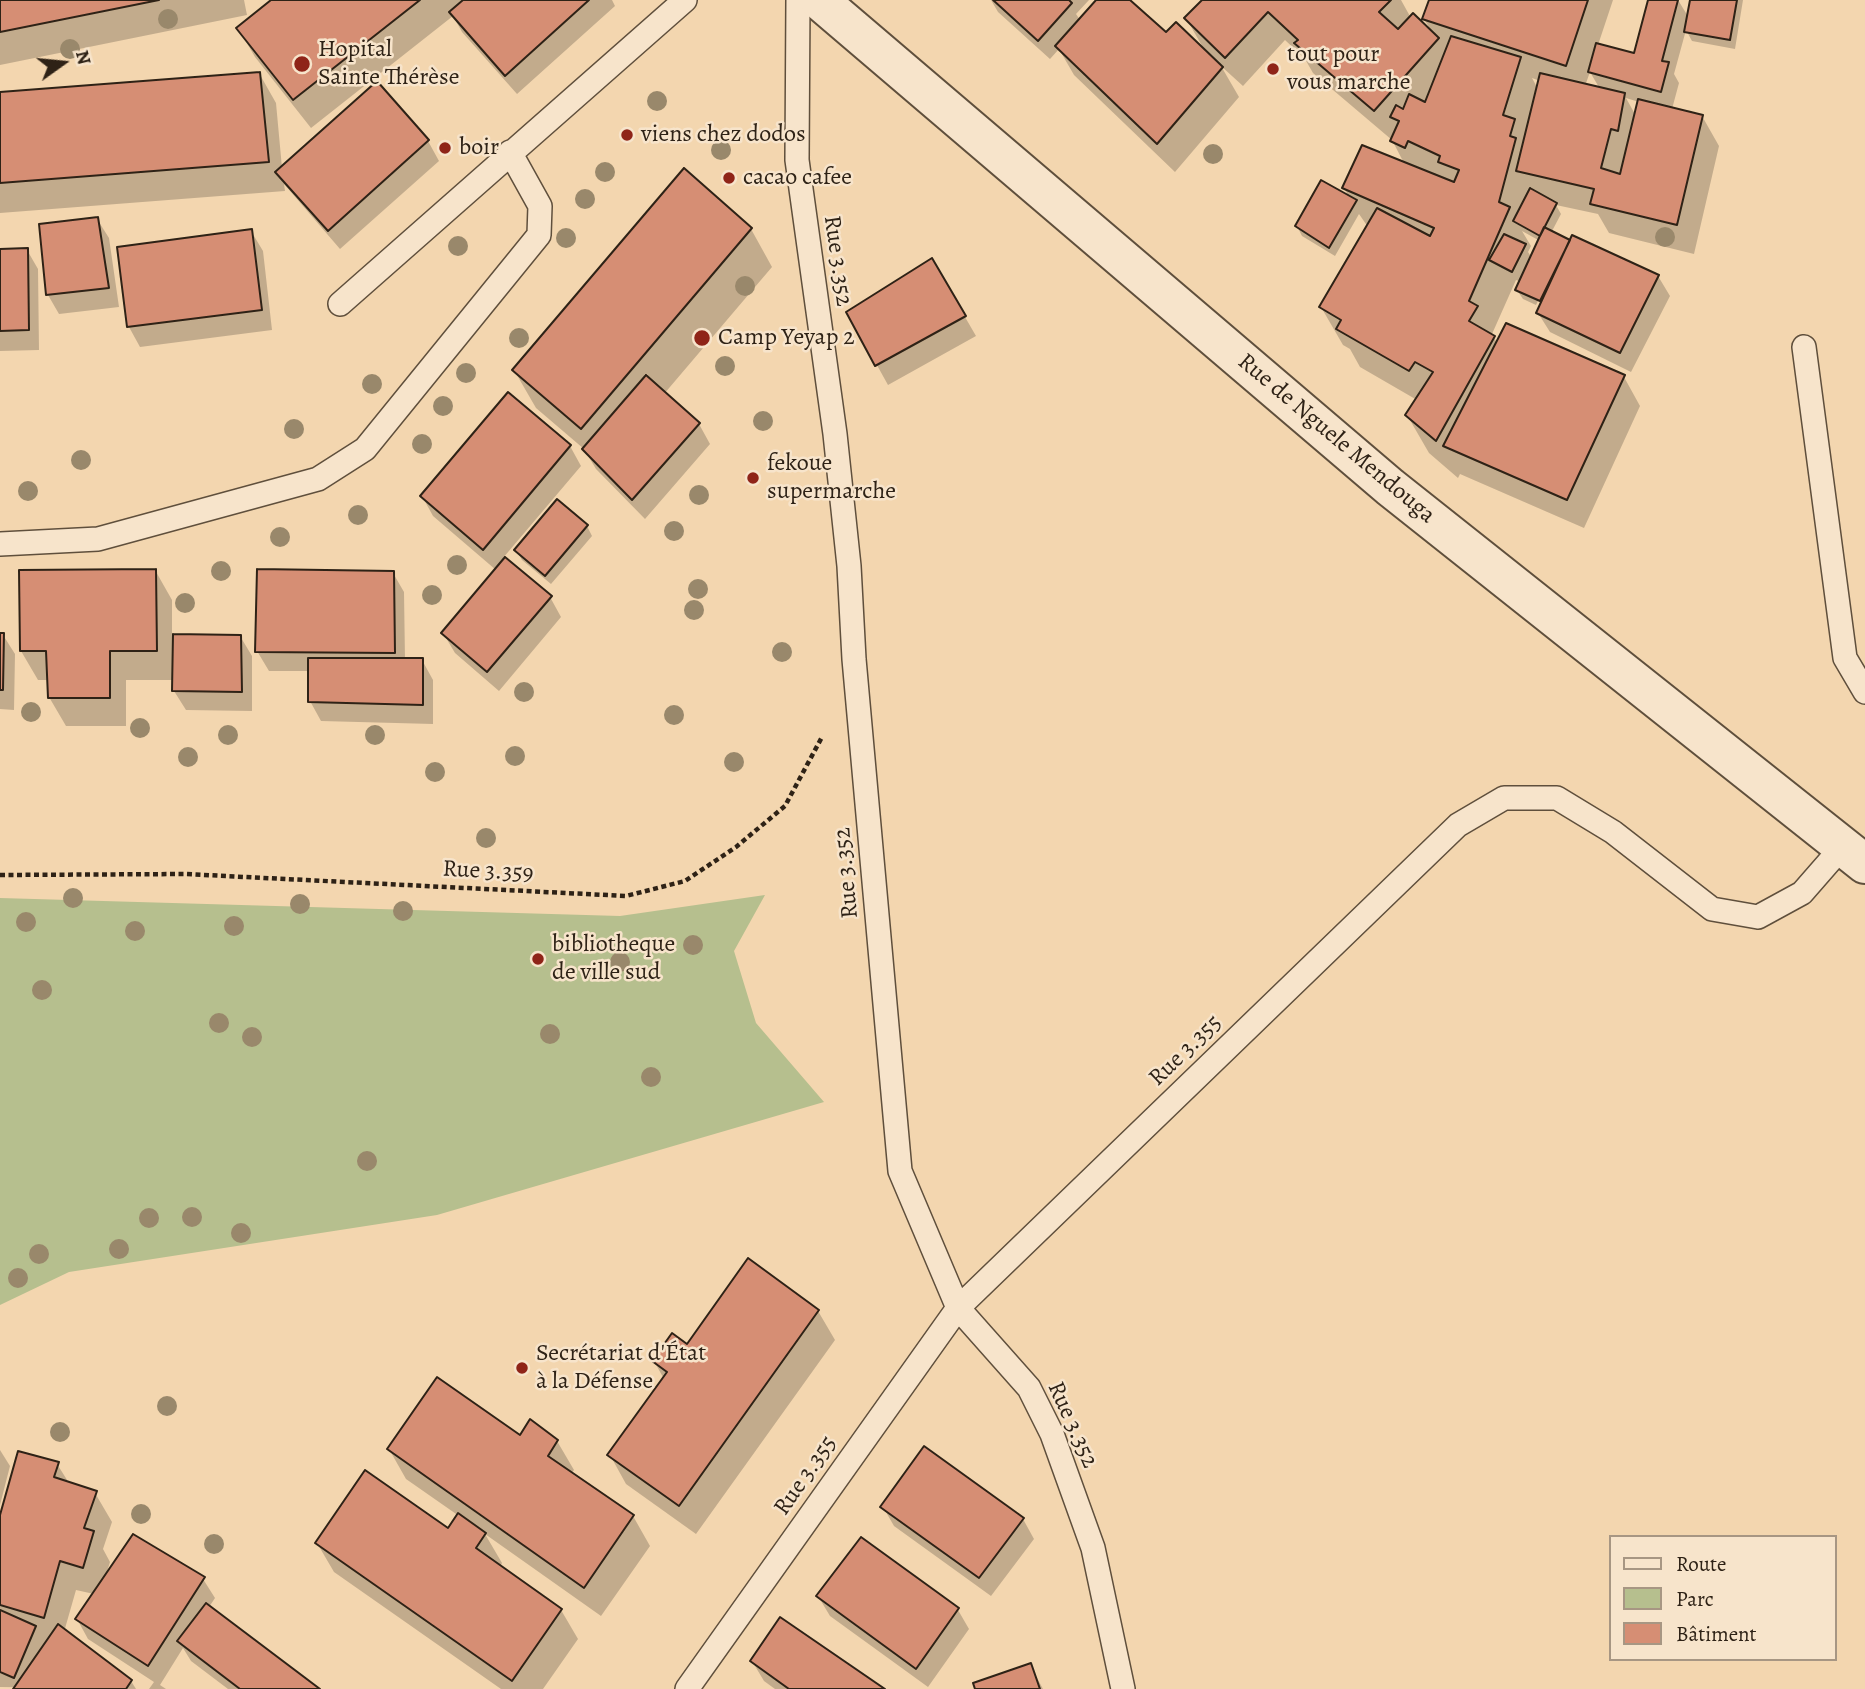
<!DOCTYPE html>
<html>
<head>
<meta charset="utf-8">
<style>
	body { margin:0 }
	#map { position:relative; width:1865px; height:1689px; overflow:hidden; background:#f3d6af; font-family:Alegreya,serif }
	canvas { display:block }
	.legend { position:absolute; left:1609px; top:1535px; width:228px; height:126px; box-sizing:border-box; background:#f7e4cb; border:2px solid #a79683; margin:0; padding:9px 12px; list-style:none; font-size:21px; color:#2e2216 }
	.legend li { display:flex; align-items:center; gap:14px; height:35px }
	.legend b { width:35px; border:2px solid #a79683 }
	.north { position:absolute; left:28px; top:28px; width:70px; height:70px; -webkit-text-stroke:5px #f7e4cb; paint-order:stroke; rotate:75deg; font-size:19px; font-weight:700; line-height:28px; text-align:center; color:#2e2216 }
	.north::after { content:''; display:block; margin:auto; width:24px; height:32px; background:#2e2216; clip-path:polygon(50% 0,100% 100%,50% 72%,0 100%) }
</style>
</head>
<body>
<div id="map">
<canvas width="1865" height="1689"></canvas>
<ul class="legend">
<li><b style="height:9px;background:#f7e4cb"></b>Route</li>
<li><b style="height:19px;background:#b6bf8e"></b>Parc</li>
<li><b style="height:19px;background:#d68e74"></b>Bâtiment</li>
</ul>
<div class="north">N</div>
</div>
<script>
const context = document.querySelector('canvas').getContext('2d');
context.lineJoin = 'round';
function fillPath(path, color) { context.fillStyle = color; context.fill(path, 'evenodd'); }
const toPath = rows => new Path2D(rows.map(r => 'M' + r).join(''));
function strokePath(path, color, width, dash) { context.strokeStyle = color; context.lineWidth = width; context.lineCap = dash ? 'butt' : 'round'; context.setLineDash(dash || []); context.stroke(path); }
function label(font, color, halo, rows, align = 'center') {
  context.font = font + ' Alegreya,serif'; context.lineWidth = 5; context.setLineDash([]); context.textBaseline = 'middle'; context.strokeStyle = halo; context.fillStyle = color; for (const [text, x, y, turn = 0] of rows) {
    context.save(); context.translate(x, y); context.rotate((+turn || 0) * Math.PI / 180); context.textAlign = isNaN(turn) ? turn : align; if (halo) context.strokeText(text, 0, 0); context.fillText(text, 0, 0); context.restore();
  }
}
const green = toPath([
	[765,895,734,951,756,1023,824,1102,437,1215,69,1272,0,1305,0,898,620,916]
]);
const shadow = toPath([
	[0,0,244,0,247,15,0,65],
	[274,0,612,0,615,6,517,94,462,32,453,16,311,128,255,57,238,28],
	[991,0,1089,0,1076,14,1080,20,1098,0,1128,0,1166,34,1205,51,1186,18,1204,0,1401,0,1411,18,1432,32,1424,19,1430,0,1613,0,1598,45,1635,56,1650,0,1678,0,1689,18,1691,0,1743,0,1735,49,1692,41,1686,30,1674,74,1679,83,1672,109,1702,116,1719,146,1694,254,1609,233,1598,214,1556,205,1561,214,1551,233,1658,276,1670,296,1631,372,1550,332,1538,313,1570,244,1566,244,1536,305,1523,299,1517,290,1521,282,1516,280,1492,334,1497,343,1624,377,1640,406,1584,528,1460,474,1458,478,1429,453,1407,415,1417,400,1360,367,1350,349,1343,345,1321,307,1368,227,1359,214,1335,256,1302,236,1297,226,1349,197,1344,188,1405,165,1392,140,1313,73,1305,59,1285,40,1243,86,1221,66,1239,97,1175,172,1074,75,1059,49,1050,59,998,12],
	[1590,72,1600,89,1585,86],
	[1532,78,1540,81,1538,89],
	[1626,98,1639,102,1636,116],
	[1522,231,1540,241,1532,258,1528,252,1531,246],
	[259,73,276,103,282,168,377,84,428,141,439,161,340,249,284,184,285,191,0,213,0,93],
	[97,219,109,238,119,307,59,314,48,295],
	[751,229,772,267,664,394,699,424,710,444,645,519,596,469,584,449,536,408,514,370],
	[251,231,263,251,272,330,140,347,129,327,119,248],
	[27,250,38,269,39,350,0,351,0,251],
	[932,260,976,336,888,385,848,313],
	[570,446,581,466,503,558,550,597,561,617,499,691,455,653,443,633,496,570,433,516,422,496],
	[587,526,592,536,551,584,522,560,516,550],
	[155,570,172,600,172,635,240,636,252,656,252,711,186,710,174,691,174,680,126,680,126,726,66,726,49,697,49,680,38,680,21,651],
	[393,573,404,592,405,660,422,660,433,680,433,724,321,721,310,701,310,671,269,671,257,651],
	[0,635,3,635,15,654,14,710,0,709],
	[818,1311,835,1340,696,1534,626,1484,610,1455,664,1379,654,1361,687,1346],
	[520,1438,557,1441,574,1470,571,1474,633,1516,650,1546,601,1616,485,1534,502,1563,500,1567,561,1610,578,1639,543,1689,501,1689,334,1572,317,1543,448,1530,459,1516,406,1479,389,1449],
	[0,1450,10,1466,0,1505],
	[57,1464,69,1483,95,1493,112,1522,103,1549,110,1562,106,1575,203,1579,215,1598,209,1607,317,1689,228,1689,191,1661,183,1648,160,1685,166,1689,149,1689,154,1682,88,1639,77,1619,94,1594,76,1590,64,1632,131,1681,136,1689,0,1687,0,1517],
	[883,1507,1023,1519,1034,1539,991,1596,894,1526],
	[818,1596,958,1610,969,1629,928,1687,830,1616],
	[752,1661,882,1689,775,1689,764,1681],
	[1030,1665,1043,1689,977,1689]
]);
const building = toPath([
	[0,0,159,0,0,32,0,0],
	[271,0,420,0,293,100,236,28,271,0],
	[463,0,589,0,505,76,449,12,463,0],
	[993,0,1069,0,1072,3,1038,41,993,0],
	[1096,0,1130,0,1166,32,1176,22,1223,67,1157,144,1055,46,1096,0],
	[1202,0,1391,0,1379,12,1398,29,1413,13,1439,38,1374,111,1294,43,1298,40,1268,12,1225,58,1184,18,1202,0],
	[1429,0,1588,0,1566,66,1422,19,1429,0],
	[1648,0,1678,0,1662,61,1669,62,1661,92,1588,72,1596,43,1634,53,1648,0],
	[1690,0,1737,0,1730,40,1684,32,1690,0],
	[1451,36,1521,57,1503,115,1515,119,1510,136,1516,138,1499,202,1510,207,1469,301,1478,306,1469,321,1495,336,1436,441,1405,415,1433,372,1415,362,1409,371,1336,329,1341,320,1319,307,1377,208,1430,236,1434,228,1342,188,1362,145,1454,182,1459,170,1438,162,1440,156,1408,141,1405,148,1390,141,1399,121,1390,117,1396,105,1403,109,1409,94,1425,102,1451,36],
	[260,72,269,162,0,183,0,92,260,72],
	[1540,73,1625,93,1618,131,1611,129,1601,168,1620,174,1638,99,1703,115,1677,225,1590,204,1594,189,1516,171,1540,73],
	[377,81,429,140,328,231,275,172,377,81],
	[684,168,752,228,581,429,512,370,684,168],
	[1321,180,1357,200,1329,248,1295,226,1321,180],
	[1530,188,1557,203,1540,236,1513,221,1530,188],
	[98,217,109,288,46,295,39,224,98,217],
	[1544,227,1570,240,1540,301,1515,290,1544,227],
	[252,229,262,310,127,327,117,247,252,229],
	[1504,234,1526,244,1512,272,1489,260,1504,234],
	[1572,235,1659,275,1620,353,1536,313,1572,235],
	[28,248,29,330,0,331,0,249,28,248],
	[932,258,966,316,875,366,846,312,932,258],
	[1506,323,1625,375,1567,500,1443,446,1506,323],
	[646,375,700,423,632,500,582,449,646,375],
	[508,392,571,445,483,550,420,496,508,392],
	[557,499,588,525,545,576,514,550,557,499],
	[505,557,552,596,487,672,441,633,505,557],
	[156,569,157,651,110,651,110,698,48,698,46,651,20,651,19,570,156,569],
	[257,569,394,571,395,653,255,652,257,569],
	[0,633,4,633,3,690,0,690,0,633],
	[173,634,241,635,242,692,172,691,173,634],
	[308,658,423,658,423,705,308,702,308,658],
	[748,1258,819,1310,679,1506,607,1455,667,1372,652,1361,672,1333,687,1344,748,1258],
	[437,1377,520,1435,530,1419,558,1440,548,1456,634,1515,584,1588,387,1449,437,1377],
	[924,1446,1024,1518,979,1578,880,1507,924,1446],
	[18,1451,59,1462,54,1477,97,1491,84,1528,94,1531,83,1568,60,1561,44,1618,0,1605,0,1515,18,1451],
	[365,1470,448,1528,458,1513,486,1533,476,1548,562,1609,512,1681,315,1543,365,1470],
	[133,1534,205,1577,148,1666,75,1619,133,1534],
	[861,1537,959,1608,916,1669,816,1596,861,1537],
	[206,1603,320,1689,240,1689,177,1641,206,1603],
	[0,1610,36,1626,14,1678,0,1672,0,1610],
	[780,1617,885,1689,789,1689,750,1661,780,1617],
	[58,1624,132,1680,126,1689,13,1689,58,1624],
	[1031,1663,1040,1689,975,1689,973,1683,1031,1663]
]);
const path = toPath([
	[0,875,185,874,626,896,685,881,736,847,785,806,822,737]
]);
const service = toPath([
	[798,0,797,160,835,434,849,566,854,659,900,1171,958,1308,1029,1388,1052,1434,1093,1548,1123,1689],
	[340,304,685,0],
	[1804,347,1845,658,1865,692],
	[0,544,98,539,318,479,365,449,539,235,540,206,510,152],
	[687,1689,958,1308,1458,825,1504,798,1557,798,1613,832,1712,909,1758,917,1802,893,1843,846]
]);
const tertiary = toPath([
	[819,0,1390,487,1865,864]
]);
const trees = [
	[168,19],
	[70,49],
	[657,101],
	[721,150],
	[1213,154],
	[605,172],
	[585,199],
	[1665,237],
	[566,238],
	[458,246],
	[745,286],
	[519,338],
	[725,366],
	[466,373],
	[372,384],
	[443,406],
	[763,421],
	[294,429],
	[422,444],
	[81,460],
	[28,491],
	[699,495],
	[358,515],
	[674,531],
	[280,537],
	[457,565],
	[221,571],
	[698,589],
	[432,595],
	[185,603],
	[694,610],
	[782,652],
	[524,692],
	[31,712],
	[674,715],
	[140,728],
	[228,735],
	[375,735],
	[515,756],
	[188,757],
	[734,762],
	[435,772],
	[486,838],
	[73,898],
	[300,904],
	[403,911],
	[26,922],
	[234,926],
	[135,931],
	[693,945],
	[620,962],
	[42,990],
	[219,1023],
	[550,1034],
	[252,1037],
	[651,1077],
	[367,1161],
	[192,1217],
	[149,1218],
	[241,1233],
	[119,1249],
	[39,1254],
	[18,1278],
	[167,1406],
	[60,1432],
	[141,1514],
	[214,1544]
];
const markers = [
	[302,64,9,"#8f2418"],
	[1273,69,7,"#8f2418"],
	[627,135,7,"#8f2418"],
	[445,148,7,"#8f2418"],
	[729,178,7,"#8f2418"],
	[702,338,9,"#8f2418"],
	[753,478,7,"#8f2418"],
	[538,959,7,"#8f2418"],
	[522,1368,7,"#8f2418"]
];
const poiNames = [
	["Hopital",318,50],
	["Sainte Thérèse",318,78],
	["tout pour",1287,55],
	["vous marche",1287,83],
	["viens chez dodos",641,135],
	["boir",459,148],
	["cacao cafee",743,178],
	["Camp Yeyap 2",718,338],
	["fekoue",767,464],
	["supermarche",767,492],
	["bibliotheque",552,945],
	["de ville sud",552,973],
	["Secrétariat d'État",536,1354],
	["à la Défense",536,1382]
];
const streetNames = [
	["Rue 3.352",837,261,82],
	["Rue de Nguele Mendouga",1336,439,40],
	["Rue 3.359",488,872,3],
	["Rue 3.352",847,873,-95],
	["Rue 3.355",1186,1051,-44],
	["Rue 3.352",1072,1425,66],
	["Rue 3.355",806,1476,-55]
];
fillPath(green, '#b6bf8e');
fillPath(shadow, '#0003');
fillPath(building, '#d68e74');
strokePath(building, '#2e2216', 2);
strokePath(service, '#5f4f3c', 26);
strokePath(tertiary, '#5f4f3c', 42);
strokePath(path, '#2e2216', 4.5, [5, 3.5]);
strokePath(service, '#f7e4cb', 23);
strokePath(tertiary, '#f7e4cb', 38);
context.fillStyle = '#99886b';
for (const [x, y] of trees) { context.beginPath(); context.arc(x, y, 10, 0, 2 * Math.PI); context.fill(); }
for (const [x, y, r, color] of markers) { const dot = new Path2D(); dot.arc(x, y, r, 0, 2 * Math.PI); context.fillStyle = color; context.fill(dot); strokePath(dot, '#f7e4cb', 2.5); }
label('24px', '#2e2216', '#f7e4cb', poiNames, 'left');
label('24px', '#2e2216', '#f7e4cb', streetNames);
</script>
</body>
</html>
